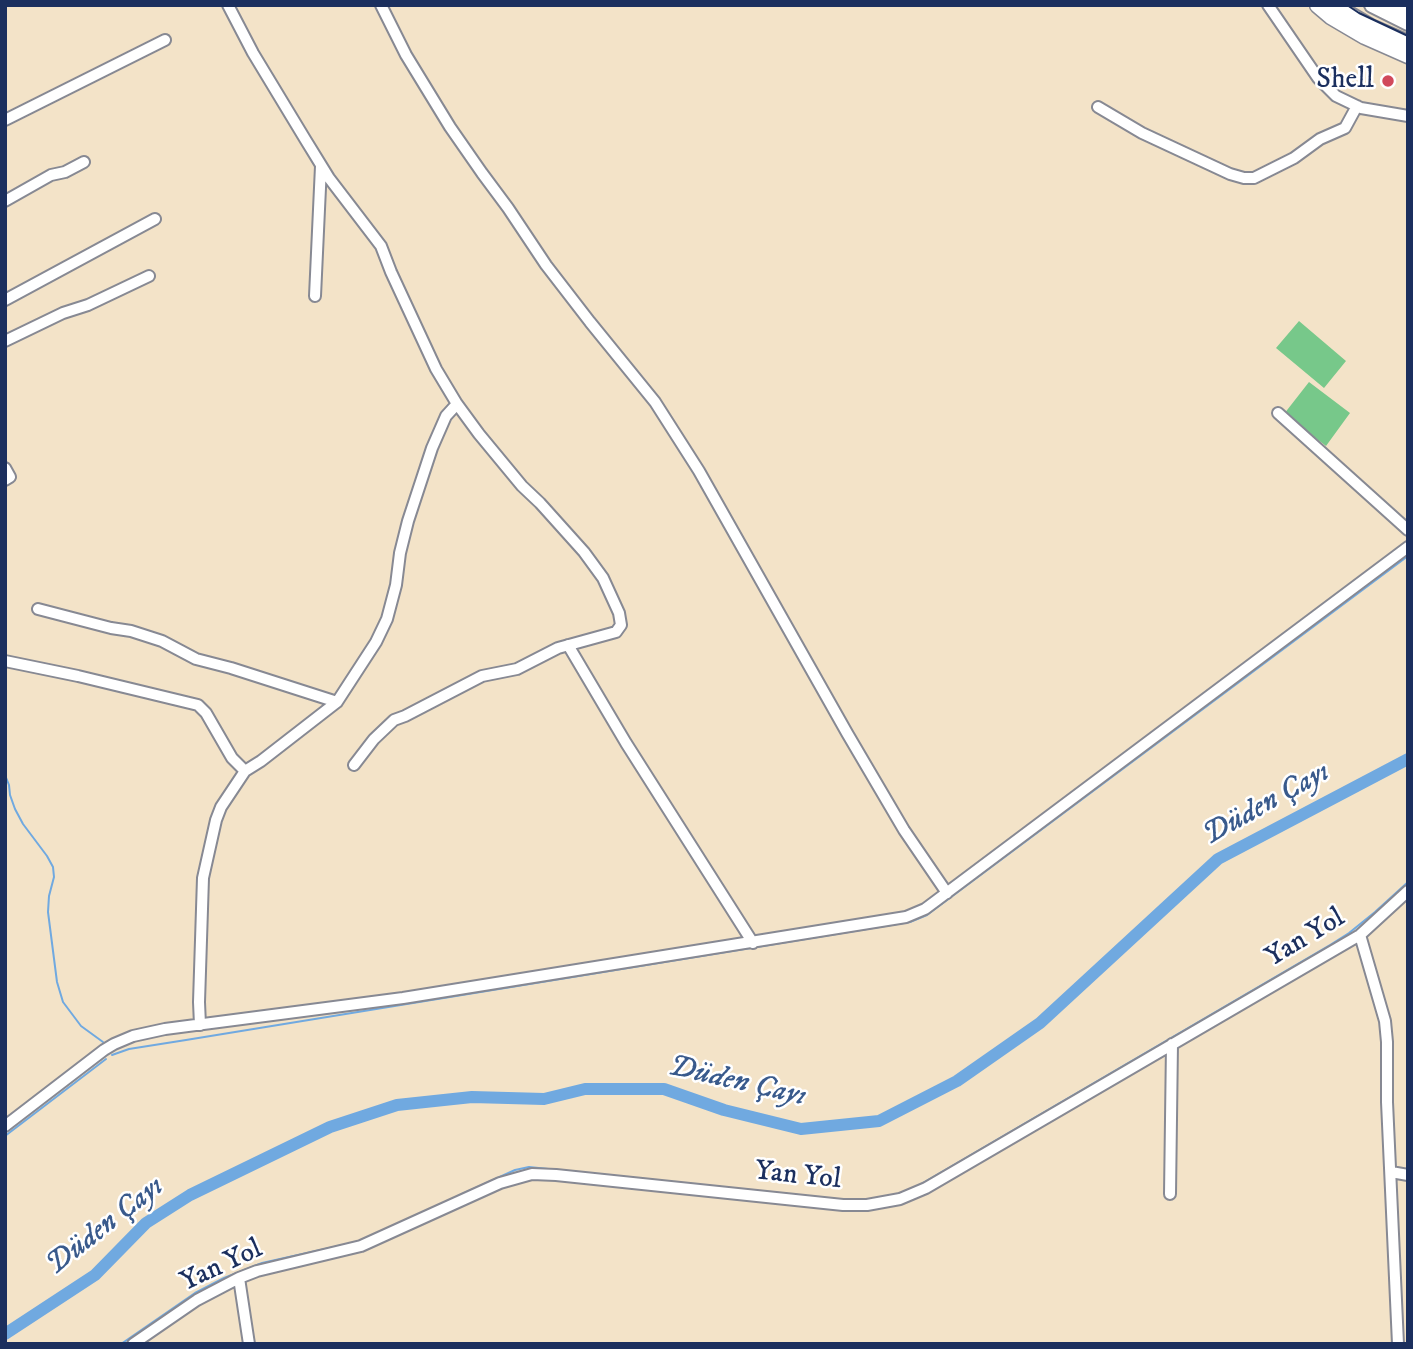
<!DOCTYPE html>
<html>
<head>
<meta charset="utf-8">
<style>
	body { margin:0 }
	#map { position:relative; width:1413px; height:1349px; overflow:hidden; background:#f3e3c8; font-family:"IM FELL DW Pica",serif }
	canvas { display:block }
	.frame { position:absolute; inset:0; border:7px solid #1b2f5e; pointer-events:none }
</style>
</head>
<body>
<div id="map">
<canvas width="1413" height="1349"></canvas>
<div class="frame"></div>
</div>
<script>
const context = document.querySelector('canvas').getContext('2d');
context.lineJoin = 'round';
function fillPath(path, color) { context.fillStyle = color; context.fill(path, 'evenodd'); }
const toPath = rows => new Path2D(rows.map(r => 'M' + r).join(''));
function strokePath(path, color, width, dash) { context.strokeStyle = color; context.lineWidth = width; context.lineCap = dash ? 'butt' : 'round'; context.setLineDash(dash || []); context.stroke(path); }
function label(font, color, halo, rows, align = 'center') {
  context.font = font + ' "IM FELL DW Pica",serif'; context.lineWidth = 5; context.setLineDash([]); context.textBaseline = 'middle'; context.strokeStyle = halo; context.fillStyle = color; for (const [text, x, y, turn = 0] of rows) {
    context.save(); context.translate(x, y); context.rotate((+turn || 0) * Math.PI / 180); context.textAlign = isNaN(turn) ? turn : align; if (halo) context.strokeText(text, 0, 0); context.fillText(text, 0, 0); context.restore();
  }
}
const green = toPath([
	[1299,321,1346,361,1324,388,1276,348],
	[1309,382,1350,413,1326,446,1284,414]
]);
const stream = toPath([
	[5,775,9,785,10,795,15,809,23,824,47,856,53,867,54,877,49,896,48,912,57,982,63,1002,81,1026,103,1042],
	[112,1055,129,1049,186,1040,910,922,927,915,1408,556],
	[5,1136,106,1059],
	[916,1187,1330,945,1349,933,1375,912,1408,882],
	[460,1195,515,1170,529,1167,846,1200],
	[121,1344,195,1293,224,1278,262,1263,343,1245]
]);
const river = toPath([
	[5,1334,95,1275,146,1223,190,1195,330,1127,397,1105,472,1097,544,1099,585,1089,664,1089,724,1110,801,1129,879,1121,957,1081,1040,1023,1218,859,1408,759]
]);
const minor = toPath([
	[228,5,253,53,305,139,329,178,381,246,391,272,436,369,457,404,479,434,522,486,540,503,584,552,603,578,619,613,621,625,616,632,558,648,517,669,482,676,405,716,394,720,374,739,354,765],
	[381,5,406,55,450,127,482,173,508,208,546,265,590,322,655,402,699,471,847,733,904,830,947,893],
	[1268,5,1318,78,1336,96,1361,108,1408,116],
	[1098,107,1142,133,1230,174,1244,178,1254,178,1294,158,1320,139,1345,128,1357,106],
	[5,120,165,40],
	[5,201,51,175,65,172,84,162],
	[315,296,321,166],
	[5,300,155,219],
	[5,341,63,313,88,305,149,276],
	[1278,413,1408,530],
	[5,468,10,477,5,480],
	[38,609,111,628,131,631,162,641,196,659,231,668,337,702],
	[568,645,626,743,753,943],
	[5,661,78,676,198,705,206,713,232,758,245,771],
	[1360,935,1385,1021,1387,1042,1387,1102,1398,1344],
	[200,1025,199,1002,203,878,216,820,221,807,245,771,261,761,337,702,376,642,387,619,396,585,400,553,408,521,432,448,446,416,457,404],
	[5,1126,104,1050,114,1044,133,1036,165,1029,403,998,906,917,925,909,1408,547],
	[1391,1172,1408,1175],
	[1170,1194,1172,1044],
	[239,1278,249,1344],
	[133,1344,197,1300,239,1278,257,1271,361,1246,500,1183,532,1174,556,1175,843,1205,867,1205,900,1199,926,1188,1360,935,1408,891]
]);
const major = toPath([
	[1334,5,1371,27,1408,43],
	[1372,5,1408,23]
]);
const highway = toPath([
	[1318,5,1331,16,1365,36,1408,55],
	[1397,5,1408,10]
]);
const tram = toPath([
	[1347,5,1359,13,1408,36]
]);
const markers = [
	[1388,81,7,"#d1495b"]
];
const poiNames = [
	["Shell",1374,81]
];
const streetNames = [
	["Yan Yol",1306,939,-31],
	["Yan Yol",798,1177,6],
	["Yan Yol",222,1267,-25]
];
const waterNames = [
	["Düden Çayı",1267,805,-29],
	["Düden Çayı",737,1083,13],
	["Düden Çayı",106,1227,-38]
];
fillPath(green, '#77c88a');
strokePath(stream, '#70a9e0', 2);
strokePath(river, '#70a9e0', 12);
strokePath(minor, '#878993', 14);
strokePath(major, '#878993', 18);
strokePath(highway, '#878993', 19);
strokePath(minor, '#fff', 10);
strokePath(major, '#fff', 14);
strokePath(highway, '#fff', 16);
strokePath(tram, '#1b2f5e', 2);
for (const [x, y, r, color] of markers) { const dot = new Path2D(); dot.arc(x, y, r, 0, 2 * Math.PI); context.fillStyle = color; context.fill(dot); strokePath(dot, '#fff', 2.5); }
label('28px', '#1b2f5e', '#fff', poiNames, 'right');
label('28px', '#1b2f5e', '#fff', streetNames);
label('italic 30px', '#395a8c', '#fff', waterNames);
</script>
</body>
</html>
